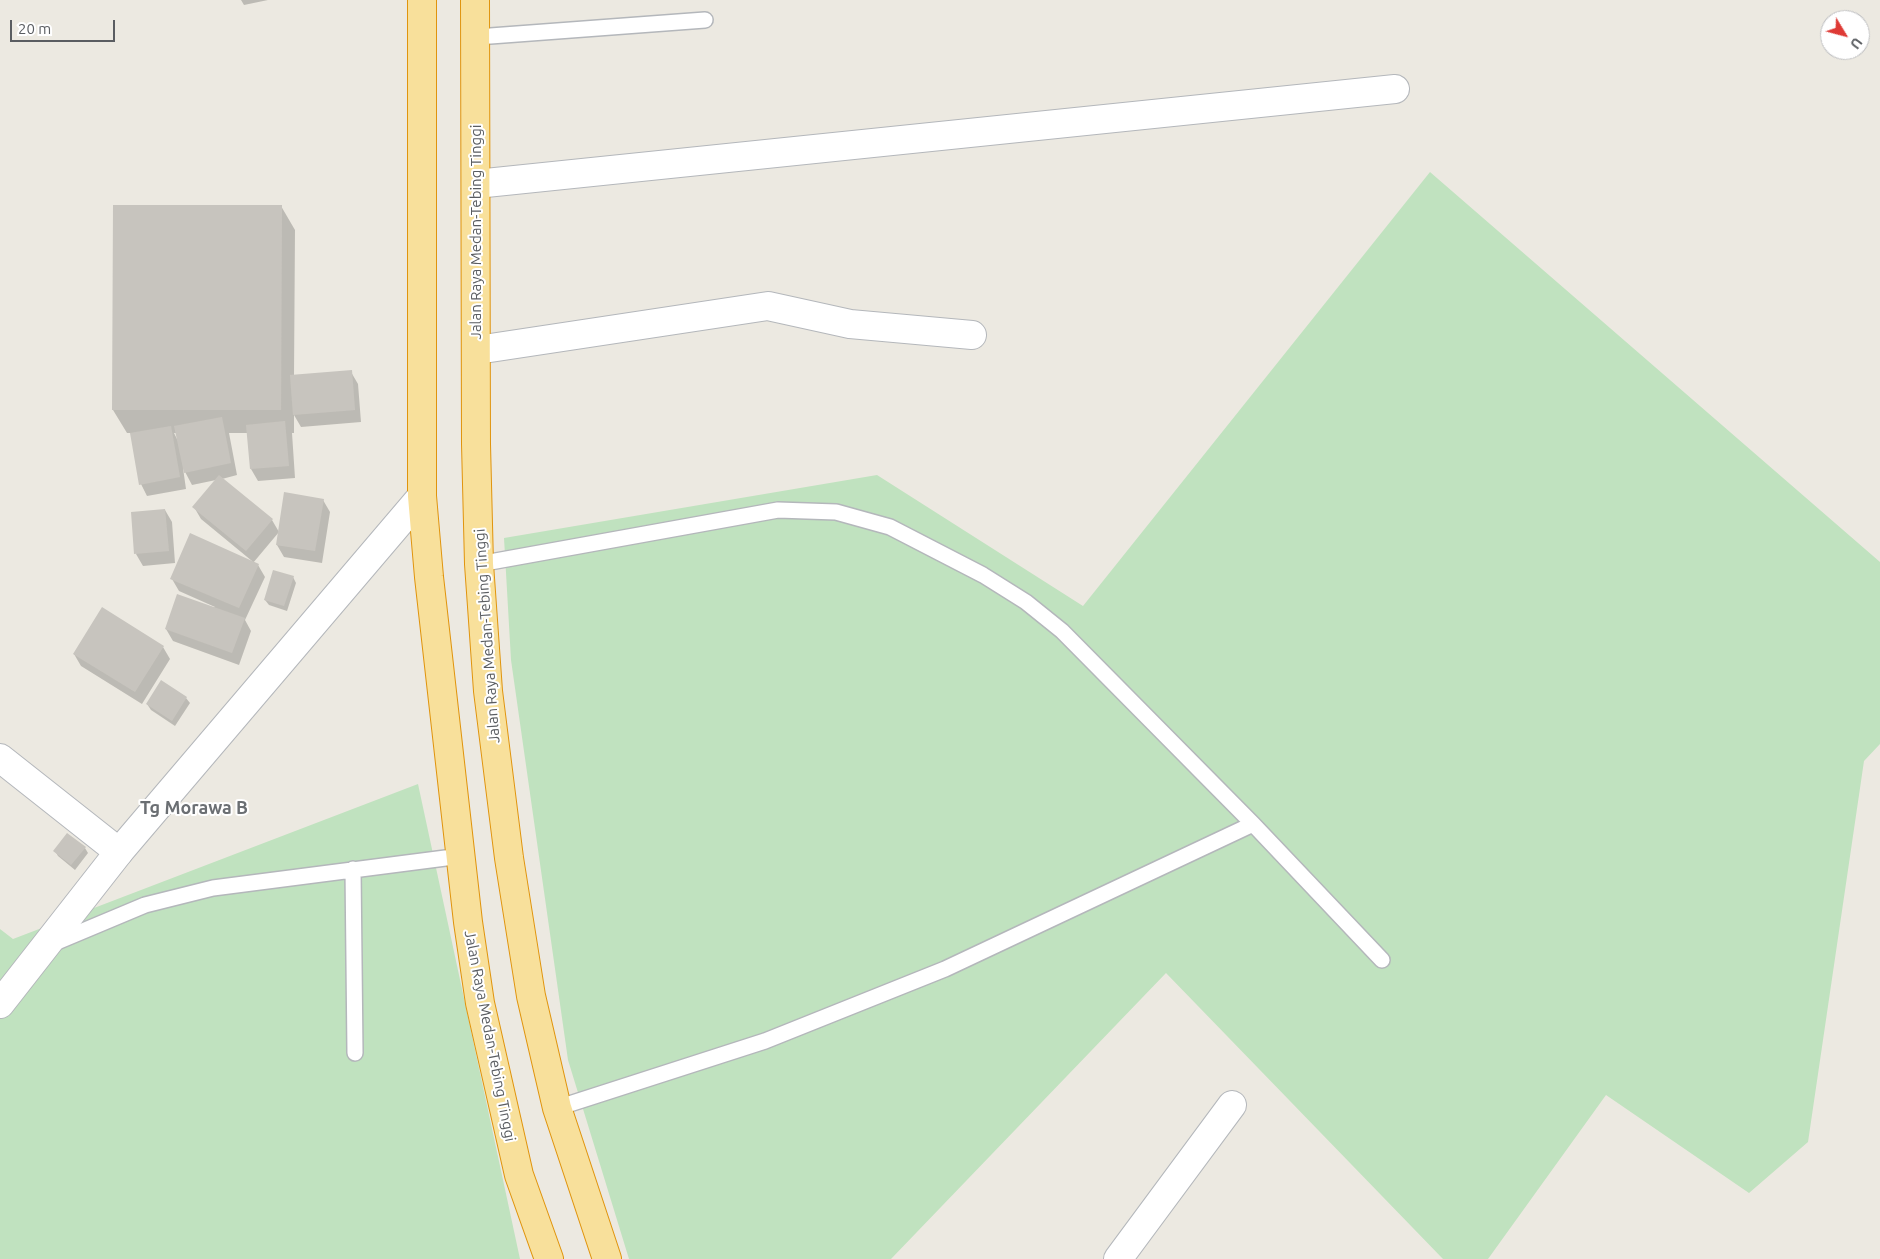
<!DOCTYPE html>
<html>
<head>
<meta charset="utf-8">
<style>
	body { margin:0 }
	#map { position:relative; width:1880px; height:1259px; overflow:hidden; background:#ece9e1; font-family:Ubuntu,sans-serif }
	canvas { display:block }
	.north { position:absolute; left:1820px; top:10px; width:50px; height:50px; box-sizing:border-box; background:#fff; border:1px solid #bdbec0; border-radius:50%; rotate:127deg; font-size:14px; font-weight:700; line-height:20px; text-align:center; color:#5a5d61 }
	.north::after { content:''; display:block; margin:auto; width:18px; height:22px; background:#de3a35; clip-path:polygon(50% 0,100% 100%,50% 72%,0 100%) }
	.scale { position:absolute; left:10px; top:20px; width:105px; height:22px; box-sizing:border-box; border:2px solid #5a5d61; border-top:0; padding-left:6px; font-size:15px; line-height:18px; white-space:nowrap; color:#5a5d61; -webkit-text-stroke:4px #fff; paint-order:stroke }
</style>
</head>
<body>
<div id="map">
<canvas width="1880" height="1259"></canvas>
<div class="north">U</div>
<div class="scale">20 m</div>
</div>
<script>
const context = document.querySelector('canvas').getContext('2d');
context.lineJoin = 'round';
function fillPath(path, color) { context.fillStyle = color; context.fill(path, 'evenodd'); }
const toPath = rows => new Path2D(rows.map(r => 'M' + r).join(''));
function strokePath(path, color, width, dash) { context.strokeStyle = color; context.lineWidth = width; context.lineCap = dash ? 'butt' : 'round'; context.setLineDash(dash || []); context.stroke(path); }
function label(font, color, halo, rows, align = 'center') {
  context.font = font + ' Ubuntu,sans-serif'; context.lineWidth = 4; context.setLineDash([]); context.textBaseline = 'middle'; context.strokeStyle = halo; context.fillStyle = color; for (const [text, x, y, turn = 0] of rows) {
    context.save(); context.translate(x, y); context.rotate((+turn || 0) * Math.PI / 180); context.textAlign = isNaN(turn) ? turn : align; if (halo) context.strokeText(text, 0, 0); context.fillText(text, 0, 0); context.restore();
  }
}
const green = toPath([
	[1430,172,1880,562,1880,744,1864,761,1808,1142,1749,1193,1606,1095,1488,1259,1443,1259,1166,973,891,1259,629,1259,568,1060,511,660,504,538,877,475,1083,606],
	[418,784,520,1259,0,1259,0,929,13,939]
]);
const shadow = toPath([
	[241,0,268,0,244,5],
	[281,206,295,230,294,376,351,372,358,384,361,422,301,427,294,415,294,433,292,433,295,478,258,481,251,469,248,433,229,433,237,475,222,479,272,520,279,532,253,563,258,565,265,577,245,620,251,631,239,665,173,641,166,629,215,607,179,591,172,579,252,561,201,519,194,507,216,480,192,485,183,468,186,489,147,496,141,484,132,433,127,433,113,410],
	[174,433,177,433,178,441],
	[323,500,330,512,322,563,284,557,277,545],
	[165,510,172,522,175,563,143,566,136,554],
	[293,577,296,583,287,611,269,605,265,600],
	[163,647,170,659,142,704,81,666,74,654],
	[186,698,190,703,175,726,151,710,147,704],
	[85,848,88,853,75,870,58,856,55,851]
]);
const building = toPath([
	[113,205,282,205,281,410,112,410],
	[352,370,355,410,293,415,290,375],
	[222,417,231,463,184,473,174,426],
	[285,421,289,466,250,469,246,425],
	[171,426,180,477,139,485,130,433],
	[219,475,273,519,246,551,192,507],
	[284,492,324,499,315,551,276,545],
	[165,509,169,551,134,554,131,512],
	[190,533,259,564,239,608,170,579],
	[273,570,294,576,284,606,264,600],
	[177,594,245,618,232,653,165,629],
	[102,607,164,646,135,692,73,654],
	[161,680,187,697,172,721,146,704],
	[67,833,86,847,71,865,53,851]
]);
const service = toPath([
	[477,37,705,20],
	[479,564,778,510,836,512,890,527,983,575,1026,602,1062,631,1253,824,1382,960],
	[353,869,355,1053],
	[52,944,145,905,213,888,461,856],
	[557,1108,765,1041,945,969,1253,824]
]);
const minor = toPath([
	[476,184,1395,89],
	[477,350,768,306,850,324,972,335],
	[0,758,119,852],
	[1118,1259,1232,1105]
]);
const tertiary = toPath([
	[0,1004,119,852,422,496]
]);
const trunk = toPath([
	[422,0,422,496,429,577,468,922,480,1003,519,1175,549,1259],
	[475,0,476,444,479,564,488,691,509,858,531,996,557,1108,607,1259]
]);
const streetNames = [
	["Jalan Raya Medan-Tebing Tinggi",476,232,-90],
	["Jalan Raya Medan-Tebing Tinggi",487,636,-94],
	["Jalan Raya Medan-Tebing Tinggi",490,1036,79]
];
const quarterNames = [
	["Tg Morawa B",194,808]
];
fillPath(green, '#c0e2bf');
fillPath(shadow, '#0003');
fillPath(building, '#c7c4be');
strokePath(service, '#b4b7bb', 18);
strokePath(minor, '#b4b7bb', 30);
strokePath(tertiary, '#b4b7bb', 30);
strokePath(trunk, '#e0940d', 30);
strokePath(service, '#fff', 15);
strokePath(minor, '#fff', 28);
strokePath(tertiary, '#fff', 28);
strokePath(trunk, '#f8e09b', 28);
label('15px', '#5a5d61', '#fff', streetNames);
label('bold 18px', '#6b6f73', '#fff', quarterNames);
</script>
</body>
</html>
